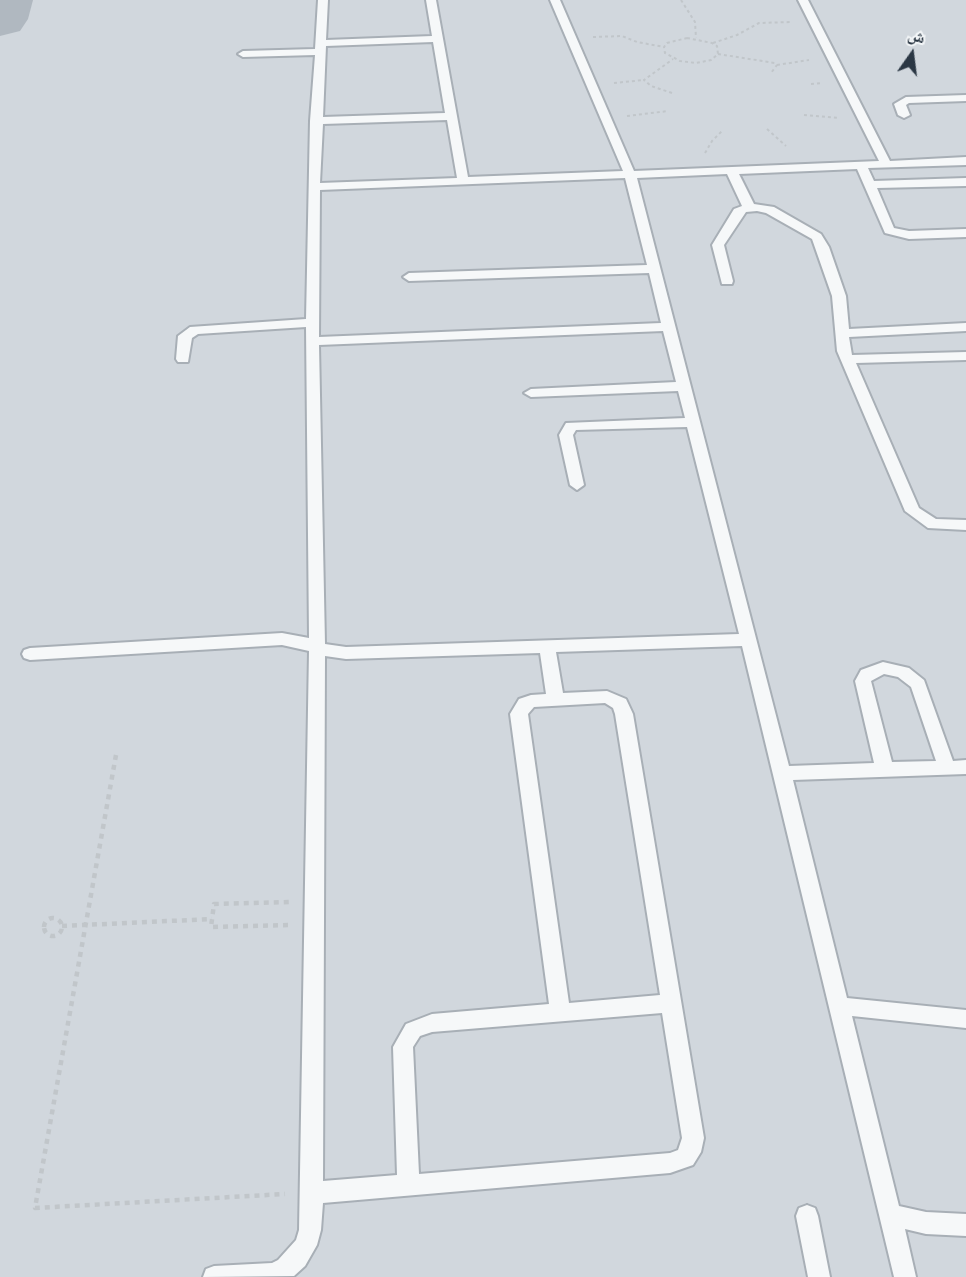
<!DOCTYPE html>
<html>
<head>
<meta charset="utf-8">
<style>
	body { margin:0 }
	#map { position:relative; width:966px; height:1277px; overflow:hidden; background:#e3e8eb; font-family:"Source Sans 3","Noto Naskh Arabic",sans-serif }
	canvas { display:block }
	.north { position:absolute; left:882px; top:24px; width:60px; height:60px; -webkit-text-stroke:4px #f3f6f8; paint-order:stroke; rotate:14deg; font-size:16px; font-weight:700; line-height:24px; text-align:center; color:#2b3744 }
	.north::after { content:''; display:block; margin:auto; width:21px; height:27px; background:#2b3744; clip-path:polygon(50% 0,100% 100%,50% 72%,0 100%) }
</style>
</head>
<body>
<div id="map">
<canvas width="966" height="1277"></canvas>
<div class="north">ش</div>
</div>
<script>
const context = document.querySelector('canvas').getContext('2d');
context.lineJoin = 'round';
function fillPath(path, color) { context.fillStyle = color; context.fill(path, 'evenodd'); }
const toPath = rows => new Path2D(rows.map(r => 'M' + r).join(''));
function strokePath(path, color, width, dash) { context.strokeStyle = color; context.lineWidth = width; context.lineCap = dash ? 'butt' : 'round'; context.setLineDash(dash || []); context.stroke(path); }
const built = toPath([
	[0,0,966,0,966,1277,0,1277]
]);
const taxiway = toPath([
	[0,0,33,0,28,19,20,31,0,36,0,0]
]);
const pathFar1 = toPath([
	[681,0,695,22,696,38],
	[593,37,622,36,637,42,664,47],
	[687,38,712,43,717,46,718,54,711,60,696,63,680,61,665,53,664,47,667,43,687,38],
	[713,43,737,35,759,23,791,22],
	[718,54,775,63,777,65,771,73],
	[777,65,809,60],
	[614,83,644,80],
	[811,84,822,83],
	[672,93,651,86,644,80,673,59],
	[804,115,839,118],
	[627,116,668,111],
	[767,129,786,146],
	[705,153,712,141,723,130]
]);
const path = toPath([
	[116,755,35,1208,285,1194],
	'44 927a9 9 0 1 1 18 0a9 9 0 1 1-18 0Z',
	[288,925,211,927,214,904,290,902],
	[62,926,212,919]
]);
const lane = toPath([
	[318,0,328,0,326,40,432,36,426,0,436,0,468,177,623,171,550,0,560,0,634,171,879,161,798,0,808,0,890,161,966,157,966,165,868,168,874,181,966,178,966,186,877,188,894,228,909,231,966,229,966,237,909,239,885,233,857,169,739,174,754,204,774,207,821,234,829,247,846,296,849,329,966,323,966,331,849,337,852,355,966,352,966,360,856,363,919,508,936,519,966,520,966,530,928,528,905,511,837,351,832,296,812,239,766,213,757,211,746,212,724,245,733,281,732,284,722,284,712,245,734,209,742,206,727,174,637,178,789,766,874,763,855,681,861,670,883,662,909,668,924,680,953,761,966,760,966,774,793,780,847,998,966,1010,966,1028,852,1016,899,1206,926,1212,966,1214,966,1236,926,1234,905,1229,916,1277,894,1277,742,646,556,652,563,693,607,691,626,699,633,714,704,1138,701,1152,693,1165,670,1173,323,1203,321,1230,317,1245,305,1266,294,1276,203,1277,206,1269,214,1266,272,1263,278,1260,296,1240,299,1230,309,651,282,645,30,660,24,658,22,654,24,650,30,648,282,633,309,638,306,327,198,334,192,338,188,362,178,362,176,359,178,336,190,327,306,319,310,121,315,55,243,57,238,54,243,51,315,49,318,0],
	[433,42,445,113,323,117,326,46,433,42],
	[447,120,457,178,320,183,323,124,447,120],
	[625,178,647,265,409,273,403,277,409,281,649,273,661,323,319,337,320,190,625,178],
	[663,331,676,382,531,389,524,393,531,397,678,391,685,418,566,423,559,435,570,485,577,490,584,485,573,435,576,430,687,427,739,634,346,647,325,644,319,345,663,331],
	[540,653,546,694,531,695,519,699,510,714,549,1004,432,1014,406,1024,393,1047,397,1175,323,1181,325,656,346,659,540,653],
	[884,674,898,677,911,687,936,761,892,762,871,681,884,674],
	[605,703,613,708,615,714,660,995,569,1003,528,714,534,707,605,703],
	[662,1013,682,1138,678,1150,670,1153,419,1174,413,1047,420,1036,432,1032,662,1013],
	[966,95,966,101,909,103,906,105,910,115,904,118,898,115,894,104,906,97,966,95],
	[807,1205,815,1208,818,1216,830,1277,808,1277,796,1216,799,1208,807,1205]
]);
fillPath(built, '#d1d7dd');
fillPath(taxiway, '#b0b8c0');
strokePath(lane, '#a8afb6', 4);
strokePath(pathFar1, '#c1c6ca', 2, [3, 3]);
strokePath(path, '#c1c6ca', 4.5, [5, 5]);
fillPath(lane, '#f6f8f9');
</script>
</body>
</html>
